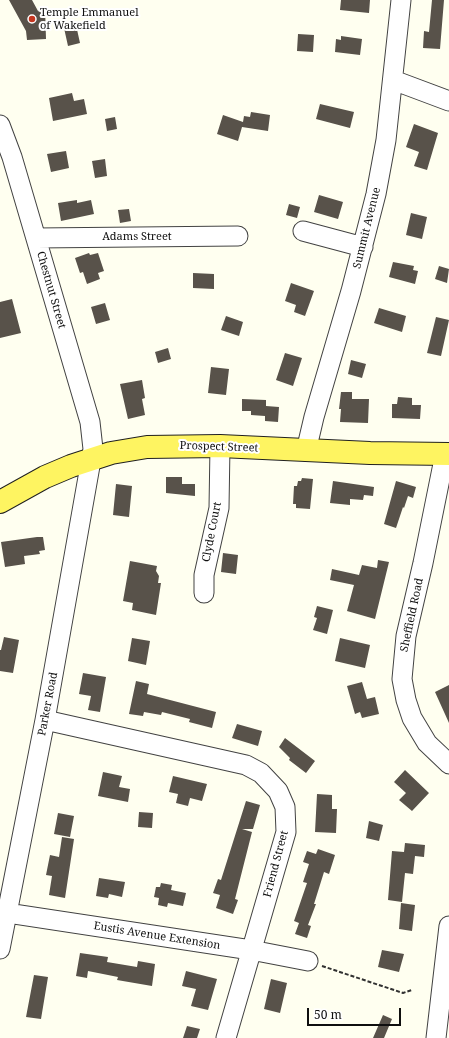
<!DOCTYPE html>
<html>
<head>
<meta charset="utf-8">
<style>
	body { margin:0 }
	#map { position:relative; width:449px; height:1038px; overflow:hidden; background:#fffff0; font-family:"Noto Serif",serif }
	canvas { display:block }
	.scale { position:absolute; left:307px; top:1008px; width:94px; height:18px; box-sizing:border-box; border:2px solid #0f0f0f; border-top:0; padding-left:5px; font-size:12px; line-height:14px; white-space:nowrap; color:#0f0f0f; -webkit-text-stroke:3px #fff; paint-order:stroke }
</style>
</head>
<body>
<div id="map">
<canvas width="449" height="1038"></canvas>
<div class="scale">50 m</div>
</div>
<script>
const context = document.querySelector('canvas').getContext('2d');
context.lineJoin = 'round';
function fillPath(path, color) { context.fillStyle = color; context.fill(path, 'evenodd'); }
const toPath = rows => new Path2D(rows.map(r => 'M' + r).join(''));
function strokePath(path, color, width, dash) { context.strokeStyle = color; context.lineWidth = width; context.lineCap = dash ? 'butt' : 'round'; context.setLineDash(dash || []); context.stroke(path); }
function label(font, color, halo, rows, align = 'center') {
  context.font = font + ' "Noto Serif",serif'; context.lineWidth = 4; context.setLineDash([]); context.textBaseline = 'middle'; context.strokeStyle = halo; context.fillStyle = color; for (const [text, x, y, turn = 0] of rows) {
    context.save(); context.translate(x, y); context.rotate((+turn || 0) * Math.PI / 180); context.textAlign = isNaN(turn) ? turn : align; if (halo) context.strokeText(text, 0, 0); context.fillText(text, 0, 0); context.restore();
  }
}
const building = toPath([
	[9,0,32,0,38,11,45,7,46,39,27,40,26,31],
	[341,0,370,0,369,13,340,10],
	[432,0,444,0,440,49,423,48,424,31,429,32],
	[76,25,80,43,68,46,64,28],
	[298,34,314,35,313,52,297,51],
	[341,36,362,39,360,55,335,52,336,39,341,40],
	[72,93,74,101,84,99,87,114,53,121,49,98],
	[320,104,354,112,350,128,316,119],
	[251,112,270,115,268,131,242,127,238,141,217,134,223,115,243,122,244,116,250,117],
	[115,117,117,129,107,131,105,119],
	[414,124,438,133,427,170,414,166,419,152,406,147],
	[66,151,69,168,51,172,47,154],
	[105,159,107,176,95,178,92,161],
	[319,195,343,202,338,219,314,212],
	[77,200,77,203,91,200,94,214,61,221,58,203],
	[289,204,300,207,297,218,286,215],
	[129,209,131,221,120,223,118,210],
	[411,213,427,217,422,239,406,235],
	[89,253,90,255,98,253,104,271,98,273,100,279,87,284,83,272,80,273,75,258],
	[393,262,414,266,413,270,418,271,415,284,389,277],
	[439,266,449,269,447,283,435,279],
	[193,273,214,274,214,289,193,288],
	[291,283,314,291,305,316,294,312,296,305,285,301],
	[12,299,21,333,0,338,0,302],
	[105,303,110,320,96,324,91,307],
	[379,308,406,316,402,332,374,323],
	[226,316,243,322,239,336,221,330],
	[436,317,449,320,441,356,427,353],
	[168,348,171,359,158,363,155,352],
	[285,353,302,358,293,386,276,380],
	[351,360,366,364,362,378,348,374],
	[211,367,229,369,226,395,208,393],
	[142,380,145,398,142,399,145,415,128,419,120,384],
	[341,392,352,392,352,399,369,399,368,423,340,422,341,409,339,409],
	[398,397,412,398,412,405,421,405,420,419,392,418,392,404,397,404],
	[242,399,266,400,266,406,279,407,278,422,265,421,265,416,251,415,251,411,242,411],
	[166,477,182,477,182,484,195,484,195,496,166,493],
	[302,478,313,479,310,509,296,508,296,504,293,504,294,486,297,486,298,481,301,481],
	[333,481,374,487,373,496,364,495,363,500,350,499,350,505,330,503],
	[396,481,416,487,413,498,408,496,404,508,403,507,396,528,384,524],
	[116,484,132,486,129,517,113,515],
	[37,537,43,537,45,550,39,551,40,554,24,556,25,564,5,567,1,542],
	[223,553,238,555,236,574,221,572],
	[378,560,389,562,375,619,347,611,354,585,330,580,332,569,359,575,362,565,377,568],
	[130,561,157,566,156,571,159,576,158,583,161,583,156,615,132,610,133,603,123,601],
	[317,606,333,610,327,634,313,630,317,618,314,617],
	[4,637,19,640,13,673,0,671,0,650,1,650],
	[132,638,150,641,146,665,128,661],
	[340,638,370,645,365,668,335,661],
	[83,673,106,677,100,712,88,710,91,696,79,694],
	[136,681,149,684,147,694,216,712,212,728,189,722,190,719,162,712,161,715,144,712,143,716,129,714],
	[362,682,367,699,375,697,379,714,362,718,360,712,355,714,347,686],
	[449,685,449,723,435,692],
	[237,724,262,731,258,746,232,738],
	[285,738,315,761,306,773,289,760,290,758,279,747],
	[405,770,429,793,412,811,399,800,406,793,394,782],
	[103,772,122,776,119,787,130,789,128,802,98,796],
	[173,776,207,784,202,801,190,798,188,806,176,803,178,794,169,792],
	[317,794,332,795,332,809,337,809,336,833,315,832],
	[246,801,260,805,253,829,242,829,252,832,235,899,238,900,233,914,216,908,220,895,213,893,218,879,221,880],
	[139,812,153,813,152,828,138,827],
	[58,813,74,816,70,837,54,834],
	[369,821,383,825,379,841,366,838],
	[62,837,74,839,65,898,49,895,52,876,46,875,50,855,59,857],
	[405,843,425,845,424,857,415,856,413,874,405,873,402,902,388,900,392,851,404,852],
	[318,849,335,855,329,874,324,872,314,904,316,904,308,925,311,926,307,938,295,934,299,923,294,921,307,883,303,882,309,864,303,862,307,851,316,854],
	[99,878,125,882,122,897,109,894,108,898,96,896],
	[161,883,172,885,171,890,186,893,183,906,168,903,167,907,158,905,159,898,154,897,156,887,160,887],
	[401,903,415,905,412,931,399,929],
	[382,950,404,954,399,972,378,967],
	[80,953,108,957,107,962,137,967,138,961,155,964,152,986,117,980,118,977,88,971,87,978,76,976],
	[186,971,217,979,208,1010,191,1006,196,989,182,986],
	[34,975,48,977,41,1019,26,1017],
	[271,979,287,983,280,1013,264,1009],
	[383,1015,392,1019,384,1038,373,1038],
	[187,1026,200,1029,197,1038,183,1038]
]);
const path = toPath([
	[322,966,403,993,412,990]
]);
const minor = toPath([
	[393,80,449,101],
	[0,125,12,157,90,422,93,449,45,720,0,949],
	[303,231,363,247],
	[36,238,238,236],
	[306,451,314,417,351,291,376,194,386,140,401,0],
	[445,454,423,563,406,636,402,679,406,700,412,718,427,743,449,764],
	[204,593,204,575,219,508,220,446],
	[45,720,246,765,261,773,278,791,285,807,286,832,226,1038],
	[0,912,251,950,308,961],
	[436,1038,449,926]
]);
const major = toPath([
	[0,502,45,477,71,466,111,453,147,447,220,446,370,453,449,454]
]);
const markers = [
	[32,19,4,"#c53620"]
];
const poiNames = [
	["Temple Emmanuel",40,13],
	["of Wakefield",40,26]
];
const streetNames = [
	["Summit Avenue",367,228,-76],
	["Adams Street",137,237],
	["Chestnut Street",51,290,74],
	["Prospect Street",219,447,2],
	["Clyde Court",212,532,-79],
	["Sheffield Road",412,615,-78],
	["Parker Road",48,704,-79],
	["Friend Street",276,864,-75],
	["Eustis Avenue Extension",157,936,9]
];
fillPath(building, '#58524a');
strokePath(minor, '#424242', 21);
strokePath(major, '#202020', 24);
strokePath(path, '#313131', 2, [4, 2]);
strokePath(minor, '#fff', 19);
strokePath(major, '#fef461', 22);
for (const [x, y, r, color] of markers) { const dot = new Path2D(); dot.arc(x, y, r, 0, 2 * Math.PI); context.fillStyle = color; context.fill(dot); strokePath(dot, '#fff', 1.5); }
label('11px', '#0f0f0f', '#fff', poiNames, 'left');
label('11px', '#0f0f0f', '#fff', streetNames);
</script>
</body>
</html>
